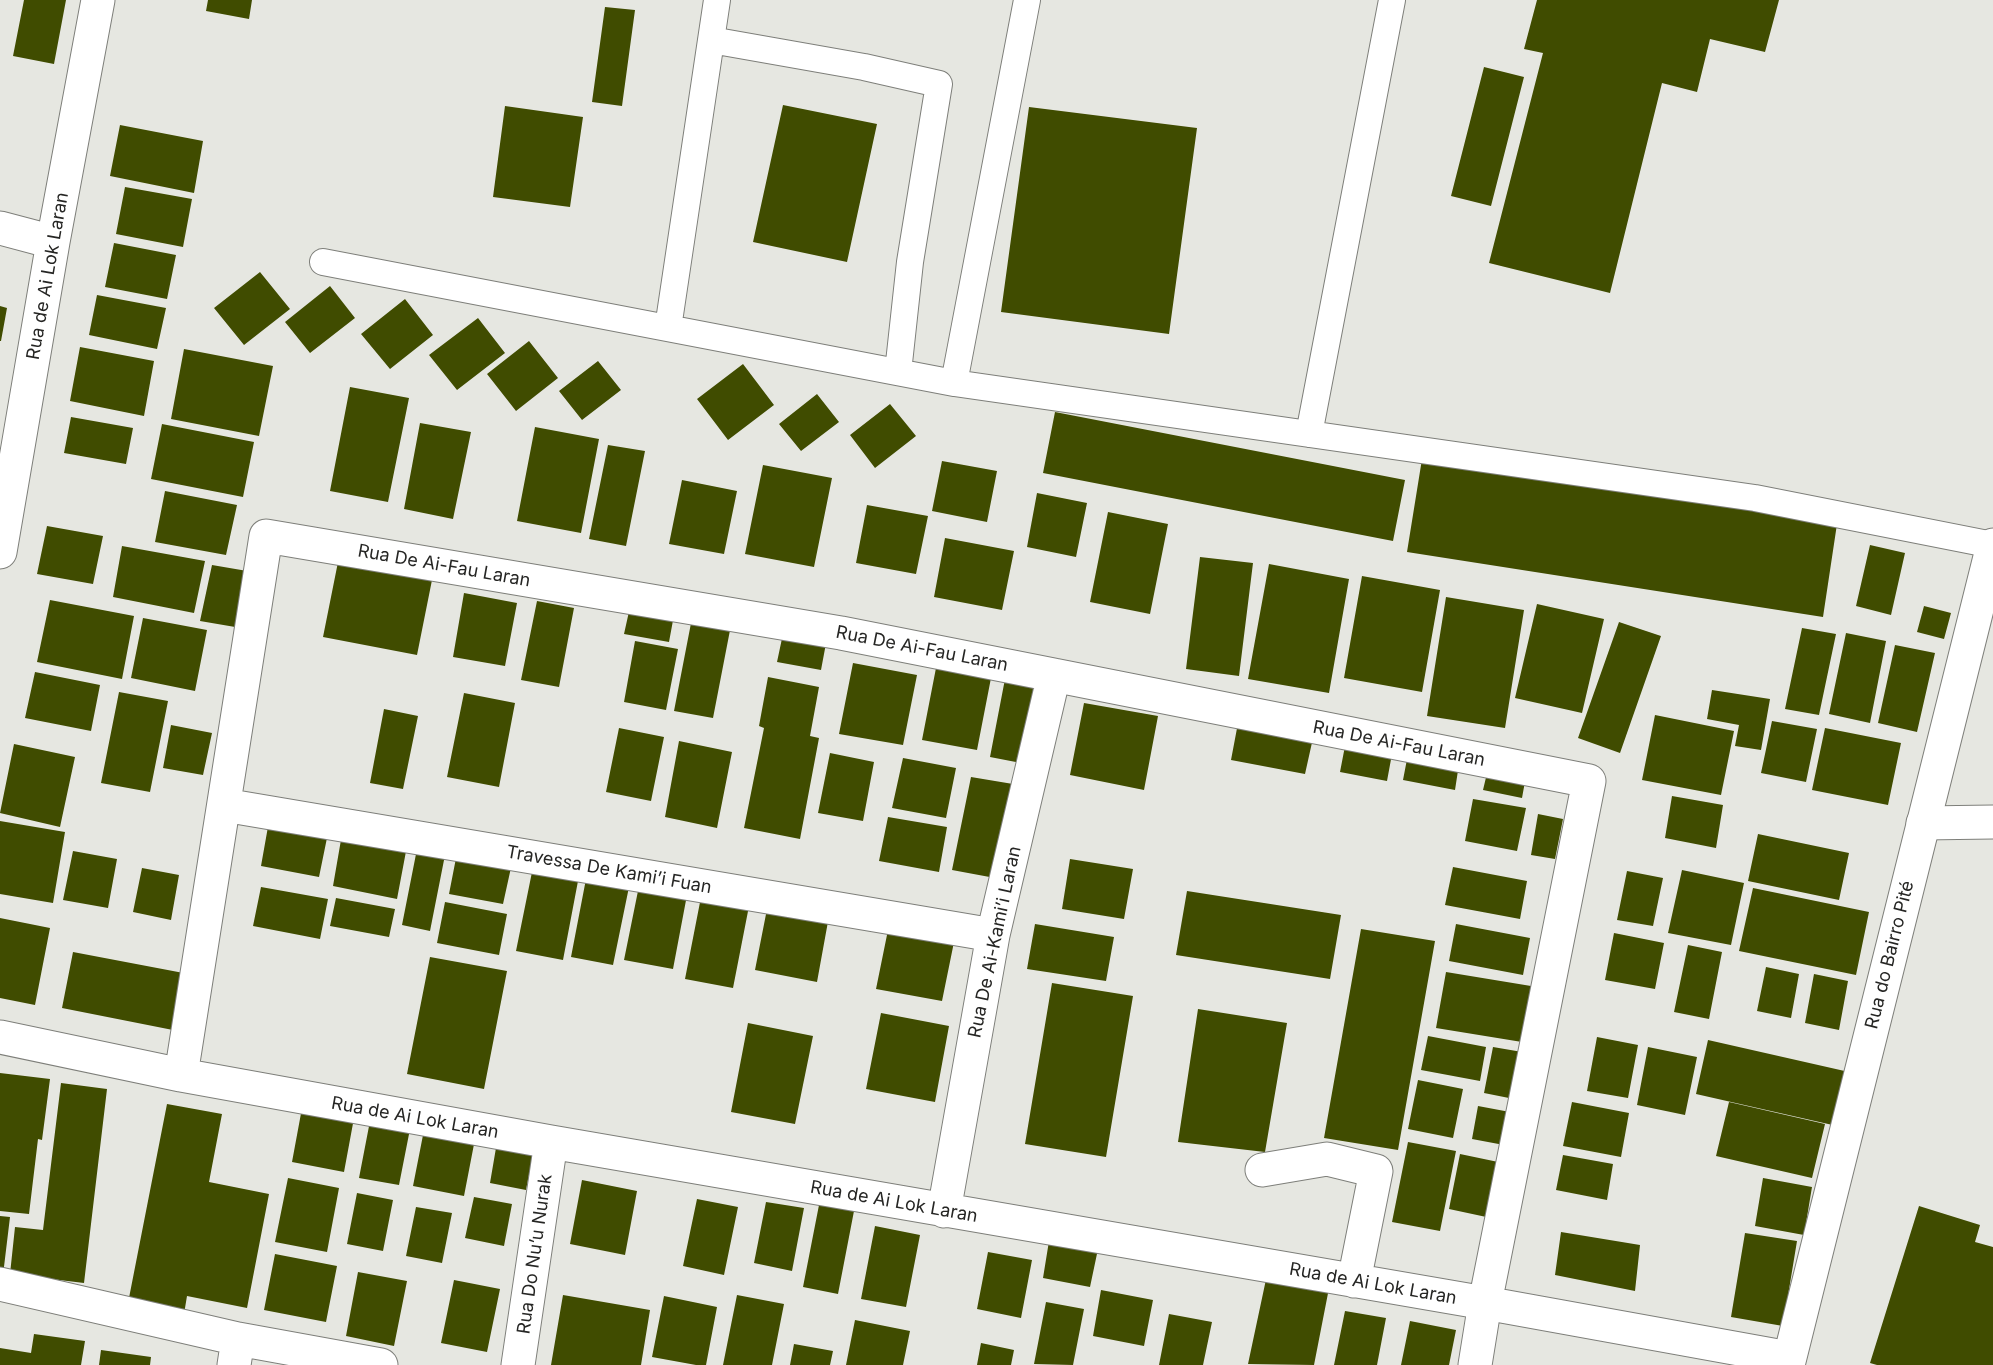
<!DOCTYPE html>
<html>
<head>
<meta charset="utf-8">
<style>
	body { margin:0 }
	canvas { display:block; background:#e6e7e1 }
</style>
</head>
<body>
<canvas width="1993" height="1365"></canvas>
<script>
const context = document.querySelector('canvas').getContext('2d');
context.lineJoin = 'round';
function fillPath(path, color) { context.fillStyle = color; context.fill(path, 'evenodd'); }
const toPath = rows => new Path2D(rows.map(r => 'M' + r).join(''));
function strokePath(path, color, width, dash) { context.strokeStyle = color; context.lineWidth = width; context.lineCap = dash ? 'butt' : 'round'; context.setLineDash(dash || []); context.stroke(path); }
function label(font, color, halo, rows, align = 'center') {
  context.font = font + ' Inter,sans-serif'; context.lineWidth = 6; context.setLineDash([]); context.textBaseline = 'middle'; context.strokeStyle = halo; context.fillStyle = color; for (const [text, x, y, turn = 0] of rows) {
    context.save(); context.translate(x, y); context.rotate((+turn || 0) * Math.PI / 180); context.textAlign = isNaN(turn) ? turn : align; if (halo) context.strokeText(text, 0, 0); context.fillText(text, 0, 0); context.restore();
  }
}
const building = toPath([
	[24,0,66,0,54,64,13,56],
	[208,0,252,0,249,19,206,11],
	[1537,0,1779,0,1765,52,1710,39,1697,92,1662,83,1610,293,1489,263,1543,53,1524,49],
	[605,7,635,10,622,106,592,102],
	[1484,67,1524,77,1491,206,1451,196],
	[783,105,877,124,847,262,753,242],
	[505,106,583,117,570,207,493,197],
	[1029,107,1197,128,1169,334,1001,312],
	[120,125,203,141,194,193,110,176],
	[125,187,192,199,183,247,116,234],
	[114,243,176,255,167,299,105,287],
	[260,272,290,309,244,345,214,308],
	[330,286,355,318,310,353,285,322],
	[97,295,166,308,157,349,89,335],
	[405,299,433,335,390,369,361,334],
	[0,306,7,308,1,341,0,341],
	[478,318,505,353,457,390,429,355],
	[529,341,558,378,516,411,487,374],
	[80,347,154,361,144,416,70,401],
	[184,349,273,366,259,436,171,419],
	[598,361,621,390,582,420,559,391],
	[743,364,774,405,728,440,697,399],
	[350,387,409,398,388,502,330,491],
	[817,394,839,422,801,451,779,424],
	[890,404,916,436,875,468,850,435],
	[1055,412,1405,480,1393,541,1043,473],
	[71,417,133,428,126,464,64,453],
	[420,423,471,432,453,519,404,509],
	[162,424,254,442,243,497,151,479],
	[535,427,599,439,581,533,517,521],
	[608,445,645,451,626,546,589,539],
	[1422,459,1837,524,1823,617,1407,552],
	[942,461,997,471,987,522,932,511],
	[763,465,832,478,814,567,745,554],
	[682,480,737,491,724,554,669,544],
	[165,491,237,505,226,555,155,542],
	[1037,493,1087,503,1076,557,1027,547],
	[867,505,928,516,916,574,856,563],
	[1108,512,1168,524,1150,614,1090,602],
	[47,526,103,536,93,584,37,574],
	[945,538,1014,551,1002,610,934,597],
	[1870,545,1905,553,1891,615,1856,606],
	[122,546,205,561,194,613,113,597],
	[1200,557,1253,563,1239,676,1186,669],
	[338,562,432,580,417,655,323,637],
	[1269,564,1349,579,1329,693,1248,679],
	[212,565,253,572,241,628,200,621],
	[1362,576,1440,590,1422,692,1344,678],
	[464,593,517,603,505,666,453,657],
	[1446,597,1524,610,1505,728,1427,716],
	[50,600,134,616,122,679,37,662],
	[537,601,574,608,559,687,521,680],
	[1537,604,1604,619,1582,713,1515,698],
	[1924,606,1951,613,1944,639,1917,632],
	[630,607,674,615,669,642,624,634],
	[143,618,207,630,195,691,131,678],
	[692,618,731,625,713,718,674,711],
	[1619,622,1661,636,1620,753,1578,738],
	[1802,628,1836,634,1819,715,1785,709],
	[784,629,827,638,821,670,777,662],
	[1846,633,1886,641,1870,723,1829,714],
	[635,641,678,649,666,710,624,702],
	[1895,645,1935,653,1917,732,1878,723],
	[853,663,917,675,903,745,839,734],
	[936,668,991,678,977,750,922,740],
	[35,672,100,685,91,731,25,718],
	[768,677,819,687,810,736,819,738,800,839,744,828,764,728,759,726],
	[1005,679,1036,685,1021,763,990,757],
	[1712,690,1770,699,1761,750,1735,746,1739,725,1707,719],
	[119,692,168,701,150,792,101,783],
	[464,693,515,703,499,787,447,777],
	[1084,703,1158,716,1144,790,1070,775],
	[384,709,418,716,403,789,370,783],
	[1655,715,1734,731,1721,795,1642,780],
	[1772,721,1817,729,1806,782,1761,773],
	[1238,723,1313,738,1305,774,1231,760],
	[171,725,212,733,203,775,163,768],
	[619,728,664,737,651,801,606,792],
	[1825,728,1901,743,1888,805,1812,790],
	[679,741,732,752,717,828,665,817],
	[14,744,75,757,60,827,0,813],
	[1345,746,1392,754,1387,781,1340,772],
	[830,753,874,762,863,821,818,813],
	[1408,754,1459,764,1455,790,1403,780],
	[903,758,956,768,946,818,892,808],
	[1488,769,1526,776,1522,798,1483,790],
	[971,777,1013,784,995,878,952,870],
	[1672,796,1723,805,1716,848,1665,838],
	[1473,799,1526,808,1517,851,1465,841],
	[1538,814,1563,819,1555,859,1531,855],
	[888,817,947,827,939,872,879,861],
	[0,821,65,832,53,903,0,894],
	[269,821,328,833,319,877,261,866],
	[342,834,407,846,397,899,333,886],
	[1758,834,1849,853,1839,900,1748,881],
	[417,849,445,855,430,931,402,925],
	[73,851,117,859,108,908,63,900],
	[457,853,512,863,503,904,449,894],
	[1070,859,1133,869,1124,919,1062,909],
	[1453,867,1527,881,1520,919,1445,905],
	[142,868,179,875,171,920,133,912],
	[1682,870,1744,883,1731,945,1668,933],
	[1627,871,1663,878,1653,926,1617,920],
	[532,872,578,881,563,960,516,951],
	[586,879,629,887,613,965,571,957],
	[639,886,687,895,673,969,624,960],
	[261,887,328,899,320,939,253,926],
	[1753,888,1869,912,1856,975,1739,951],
	[1187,891,1341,915,1330,979,1176,955],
	[702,892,750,901,733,988,685,979],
	[336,898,395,909,389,937,330,926],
	[445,902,507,914,499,955,437,943],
	[768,904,829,916,817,982,755,970],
	[0,918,50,928,35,1005,0,998],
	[1035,924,1114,937,1106,981,1027,969],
	[1456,924,1530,938,1523,975,1449,961],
	[1361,929,1435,941,1398,1150,1324,1138],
	[888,930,954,942,942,1001,876,989],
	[1614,933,1664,943,1655,989,1605,980],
	[1688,945,1722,952,1709,1019,1674,1012],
	[73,952,194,975,183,1032,62,1008],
	[430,957,507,971,484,1089,407,1074],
	[1766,967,1799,974,1791,1018,1757,1011],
	[1446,972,1531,986,1522,1042,1436,1028],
	[1814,974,1848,981,1839,1030,1805,1023],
	[1052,983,1133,996,1106,1157,1025,1144],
	[1198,1009,1287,1023,1265,1152,1178,1142],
	[881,1013,949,1026,935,1102,866,1089],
	[748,1023,813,1036,795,1124,731,1112],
	[1428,1036,1486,1047,1480,1081,1421,1070],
	[1597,1037,1638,1045,1628,1098,1587,1091],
	[1708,1040,1849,1072,1837,1126,1696,1094],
	[1493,1047,1528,1053,1519,1100,1484,1093],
	[1648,1047,1697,1057,1685,1115,1637,1105],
	[0,1073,50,1079,42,1140,38,1139,29,1214,0,1211],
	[1418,1080,1463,1089,1453,1138,1408,1129],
	[61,1083,107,1089,84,1283,10,1274,15,1227,43,1230],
	[1572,1102,1629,1113,1621,1157,1563,1146],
	[1729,1102,1825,1124,1812,1178,1716,1156],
	[167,1104,222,1114,209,1182,269,1194,247,1308,187,1296,184,1314,128,1303],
	[1478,1106,1510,1112,1504,1145,1472,1139],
	[302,1108,354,1118,344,1172,292,1162],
	[370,1121,410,1129,399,1185,359,1178],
	[424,1130,475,1139,464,1196,413,1186],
	[497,1142,534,1149,526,1190,490,1183],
	[1408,1142,1456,1151,1440,1231,1392,1222],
	[1460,1154,1503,1163,1491,1218,1449,1209],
	[1563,1155,1613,1164,1607,1200,1556,1190],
	[288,1178,339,1188,327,1252,275,1242],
	[1763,1178,1812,1187,1804,1235,1755,1226],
	[582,1180,637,1191,625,1255,570,1244],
	[357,1193,393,1200,383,1251,347,1244],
	[474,1197,512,1204,504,1246,465,1238],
	[697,1199,738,1207,724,1275,683,1266],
	[766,1202,804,1208,792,1271,754,1263],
	[819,1205,854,1211,838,1294,803,1287],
	[1919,1206,1980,1225,1975,1242,1993,1247,1993,1365,1877,1365,1870,1363],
	[416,1207,452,1213,442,1263,406,1256],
	[0,1216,10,1217,3,1275,0,1274],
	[875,1226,920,1235,906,1307,861,1299],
	[1561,1232,1640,1245,1635,1291,1555,1275],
	[1745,1233,1797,1241,1783,1326,1731,1317],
	[1049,1241,1098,1249,1090,1287,1043,1278],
	[988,1252,1032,1260,1021,1318,977,1309],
	[275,1254,337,1266,326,1322,264,1310],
	[1268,1270,1330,1283,1314,1365,1248,1364],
	[358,1272,407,1281,394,1346,346,1336],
	[454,1280,500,1289,487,1352,441,1343],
	[1101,1290,1153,1300,1144,1346,1093,1336],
	[563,1295,650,1310,641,1365,551,1365],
	[737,1295,784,1304,772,1365,723,1365],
	[664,1296,717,1307,706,1365,696,1365,652,1357],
	[1046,1302,1084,1309,1073,1365,1034,1364],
	[1345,1311,1386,1318,1377,1365,1334,1365],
	[1169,1314,1212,1322,1203,1365,1159,1365],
	[855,1320,910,1331,903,1365,846,1365],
	[1410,1321,1456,1330,1449,1365,1401,1365],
	[34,1334,85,1341,81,1365,0,1365,0,1348,31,1353],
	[981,1343,1014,1350,1011,1365,977,1365],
	[794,1344,833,1351,830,1365,790,1365],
	[101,1350,151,1357,150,1365,99,1365]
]);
const service = toPath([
	[711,40,864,67,939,84,910,262,898,372],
	[323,262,954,383,1755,498,1993,545],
	[668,328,717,0],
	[954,383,1027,0],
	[1309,434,1392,0]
]);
const minor = toPath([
	[0,228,53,242],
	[0,552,53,242,98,0],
	[224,805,993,935],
	[1923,823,1993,822],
	[0,1037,181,1075,551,1142,1485,1303,1789,1358],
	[181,1075,266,536,841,633,1589,781,1485,1303,1475,1365],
	[1262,1170,1327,1159,1376,1171,1354,1281],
	[944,1211,993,935,1054,675],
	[0,1284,238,1339],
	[234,1365,238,1339,381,1365],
	[518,1365,551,1142]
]);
const secondary = toPath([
	[1788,1365,1993,545]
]);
const streetNames = [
	["Rua de Ai Lok Laran",48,276,-80],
	["Rua De Ai-Fau Laran",444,566,10],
	["Rua De Ai-Fau Laran",922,649,11],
	["Rua De Ai-Fau Laran",1399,744,11],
	["Travessa De Kami’i Fuan",609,870,10],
	["Rua De Ai-Kami’i Laran",995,942,-78],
	["Rua do Bairro Pité",1890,955,-76],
	["Rua de Ai Lok Laran",415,1118,10],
	["Rua de Ai Lok Laran",894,1202,10],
	["Rua Do Nu’u Nurak",535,1254,-82],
	["Rua de Ai Lok Laran",1373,1284,10]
];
fillPath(building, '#404c00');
strokePath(service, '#7e7f7a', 28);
strokePath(minor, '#7e7f7a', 35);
strokePath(secondary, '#7e7f7a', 35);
strokePath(service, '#fff', 26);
strokePath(minor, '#fff', 33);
strokePath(secondary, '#fff', 33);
label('18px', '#262624', '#fff', streetNames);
</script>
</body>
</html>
